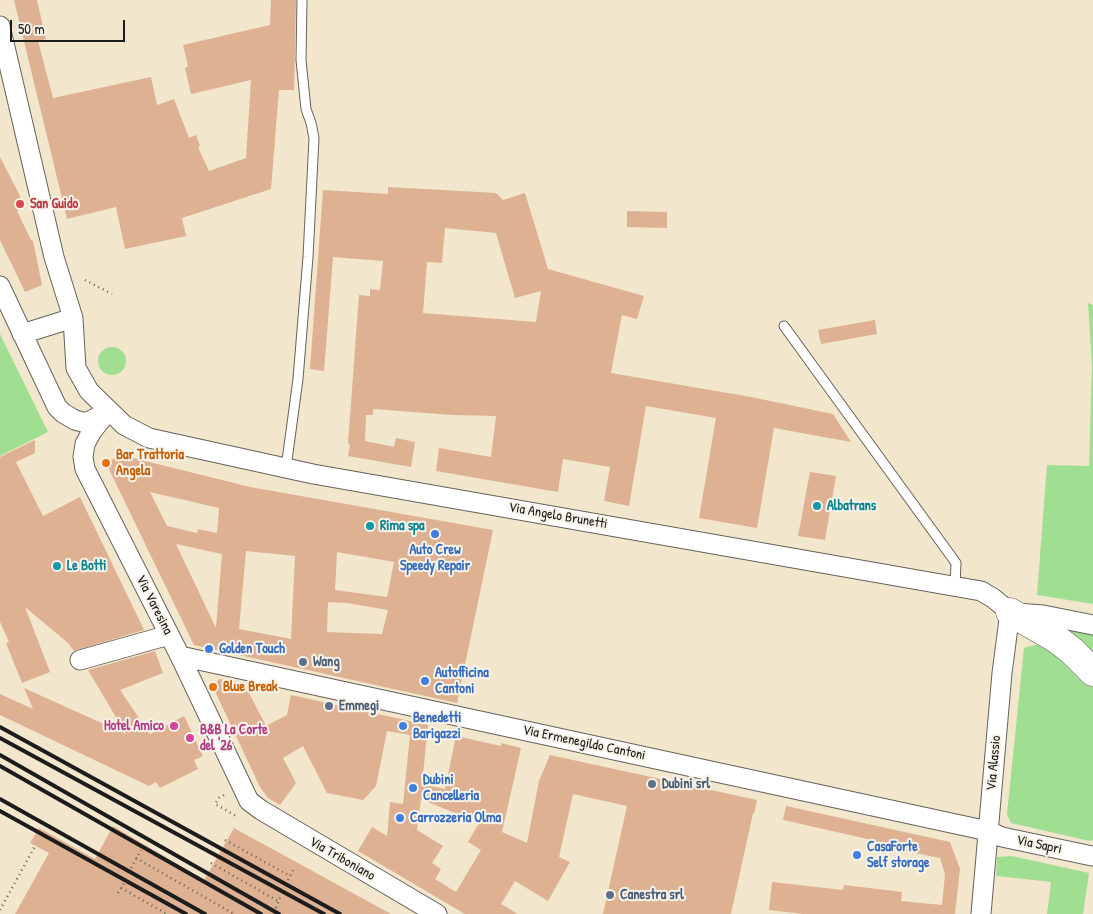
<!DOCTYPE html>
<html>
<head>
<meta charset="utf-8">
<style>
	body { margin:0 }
	#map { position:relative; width:1093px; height:914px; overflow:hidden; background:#f2e6cd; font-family:"Patrick Hand",sans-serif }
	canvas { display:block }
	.scale { position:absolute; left:10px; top:20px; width:115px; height:22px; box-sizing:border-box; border:2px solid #1c1c1c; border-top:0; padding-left:6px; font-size:15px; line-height:18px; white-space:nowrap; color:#1c1c1c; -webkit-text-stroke:4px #f7f3e8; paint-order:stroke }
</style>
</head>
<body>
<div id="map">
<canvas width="1093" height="914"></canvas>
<div class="scale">50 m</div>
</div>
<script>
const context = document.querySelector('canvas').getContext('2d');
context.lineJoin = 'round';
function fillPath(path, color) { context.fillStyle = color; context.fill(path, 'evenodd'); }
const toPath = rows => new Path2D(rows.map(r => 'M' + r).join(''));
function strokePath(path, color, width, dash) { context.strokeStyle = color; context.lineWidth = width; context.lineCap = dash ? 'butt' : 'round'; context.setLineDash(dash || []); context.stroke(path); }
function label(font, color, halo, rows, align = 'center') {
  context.font = font + ' "Patrick Hand",sans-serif'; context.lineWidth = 4; context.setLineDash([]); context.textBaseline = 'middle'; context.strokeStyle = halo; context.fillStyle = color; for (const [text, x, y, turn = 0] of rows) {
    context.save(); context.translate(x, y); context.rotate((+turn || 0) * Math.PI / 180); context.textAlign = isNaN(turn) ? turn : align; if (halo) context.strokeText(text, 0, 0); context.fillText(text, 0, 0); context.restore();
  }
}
const green = toPath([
	[1088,303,1093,305,1093,604,1037,595,1047,465,1089,466,1092,366],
	[0,334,48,432,0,456],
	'98 361a14 14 0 1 1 28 0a14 14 0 1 1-28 0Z',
	[1049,625,1093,631,1093,660],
	[1038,644,1047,645,1085,677,1093,688,1093,840,1090,841,1011,823,1007,814,1024,648],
	[1012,856,1089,873,1083,914,1047,914,1051,882,996,876,997,857]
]);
const building = toPath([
	[14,0,37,0,46,39,38,41,53,98,151,77,157,105,174,99,189,138,196,135,200,146,198,147,209,171,246,158,251,80,191,94,185,68,188,66,183,45,270,25,271,0,296,0,294,90,279,90,271,189,182,218,186,236,125,249,116,207,67,219],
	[0,157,21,198,19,199,24,207,17,211,31,240,33,241,42,285,25,292,0,240],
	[388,187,496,193,503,200,525,193,548,269,644,296,637,319,622,315,611,373,751,397,833,414,851,442,774,428,757,528,699,518,716,418,646,406,629,506,604,501,610,467,563,459,558,492,436,471,439,448,491,457,496,416,452,415,373,409,373,415,366,415,365,441,394,447,396,438,415,442,411,467,348,456,350,445,348,443,359,295,370,296,370,289,380,290,383,261,333,257,324,371,310,369,323,190,388,194],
	[445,228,496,233,515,298,541,291,536,322,423,313,427,262,442,263],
	[627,211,667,212,667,228,627,227],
	[875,320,877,334,821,344,818,330],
	[35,440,35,453,16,462,43,516,80,497,144,630,74,651,68,643,25,607,50,672,22,683,6,643,9,642,0,622,0,457],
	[121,455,250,487,493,530,457,703,194,645,106,463],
	[150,492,219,508,217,533,198,529,197,533,167,526],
	[176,544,222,554,216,628],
	[246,551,295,556,291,639,239,629],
	[337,552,394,562,387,597,335,590],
	[328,602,347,603,388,610,382,634,327,632],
	[810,472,836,476,825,540,798,536],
	[155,651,163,673,120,690,150,734,184,716,203,756,194,760,198,769,160,788,156,782,149,786,0,715,0,694,33,709,24,688,126,734,88,670],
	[219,679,244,683,266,726,287,715,291,695,428,725,422,784,445,789,456,736,501,746,501,743,521,748,502,832,527,843,539,781,550,755,757,800,754,814,753,813,731,914,603,914,627,806,573,794,559,857,570,862,548,901,515,881,501,904,518,914,465,914,358,851,372,827,387,836,390,802,403,804,410,735,387,731,376,786,363,800,327,793,303,746,283,758,296,783,280,805,268,798,260,787,213,687],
	[421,799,479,823,468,842,481,850,456,892,435,879,441,869,432,863,443,846,417,830],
	[786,806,950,842,960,869,955,914,803,914,769,910,772,882,843,890,844,885,902,892,901,901,942,905,945,874,940,858,872,844,872,840,783,820],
	[113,826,204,880,234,828,391,914,15,914,49,853,30,843,39,828,95,859]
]);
const path = toPath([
	[85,280,112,294],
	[224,795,219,798,215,804,238,817],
	[225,840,290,876],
	[136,858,234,914],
	[211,863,278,901],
	[131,868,141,850],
	[288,880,294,869],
	[121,888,167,914],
	[118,893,124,883],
	[276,908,281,895],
	[0,910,35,846]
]);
const service = toPath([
	[784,326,956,563,955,586],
	[286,468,298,379,308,257,314,138,311,123,306,109,301,60,302,0]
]);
const minor = toPath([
	[0,26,54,257,73,318,76,368,89,391,124,425,149,438,313,474,981,591,993,598,1010,612],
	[0,286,57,407,63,413,75,420,86,423,105,413],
	[22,334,73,318],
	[108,411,92,431,85,444,83,457,85,469,180,656,249,801,261,810,437,914],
	[1016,613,1043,615,1093,625],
	[180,656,988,831,1002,837,1092,856],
	[80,660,169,635],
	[981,914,1002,673,1010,612]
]);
const trunk = toPath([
	[1010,612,1058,640,1072,651,1093,672]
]);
const rail = toPath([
	[0,727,340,914],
	[0,738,324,914],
	[0,755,279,914],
	[0,766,261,914],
	[0,799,205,914],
	[0,811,186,914]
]);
const markers = [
	[20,204,5,"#e0444e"],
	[106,463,5,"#e8710a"],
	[817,506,5,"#0f9aa8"],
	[370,526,5,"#0f9aa8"],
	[435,534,5,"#3f7fe0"],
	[57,566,5,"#0f9aa8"],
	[209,649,5,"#3f7fe0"],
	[303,662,5,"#5c6f8a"],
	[425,681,5,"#3f7fe0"],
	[213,687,5,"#e8710a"],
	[329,706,5,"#5c6f8a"],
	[174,726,5,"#d1479c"],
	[403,726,5,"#3f7fe0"],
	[190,738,5,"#d1479c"],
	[652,784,5,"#5c6f8a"],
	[413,788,5,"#3f7fe0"],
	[400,818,5,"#3f7fe0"],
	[857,855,5,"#3f7fe0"],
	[610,895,5,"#5c6f8a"]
];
const healthNames = [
	["San Guido",30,204]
];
const foodNames = [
	["Bar Trattoria",116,455],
	["Angela",116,471],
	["Blue Break",223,687]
];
const cultureNames = [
	["Albatrans",827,506],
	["Rima spa",380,526],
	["Le Botti",67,566]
];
const streetNames = [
	["Via Angelo Brunetti",558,516,10],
	["Via Varesina",154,605,63],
	["Via Ermenegildo Cantoni",584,743,12],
	["Via Alassio",994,763,-85],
	["Via Sapri",1039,845,12],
	["Via Triboniano",342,859,30]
];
const shopNames = [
	["Auto Crew",435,550,"center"],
	["Speedy Repair",435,566,"center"],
	["Golden Touch",219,649],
	["Autofficina",435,673],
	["Cantoni",435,689],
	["Benedetti",413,718],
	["Barigazzi",413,734],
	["Dubini",423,780],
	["Cancelleria",423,796],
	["Carrozzeria Olma",410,818],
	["CasaForte",867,847],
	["Self storage",867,863]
];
const serviceNames = [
	["Wang",313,662],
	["Emmegi",339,706],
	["Dubini srl",662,784],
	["Canestra srl",620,895]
];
const hotelNames = [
	["Hotel Amico",164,726],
	["B&B La Corte",200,730,"left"],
	["del '26",200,746,"left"]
];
fillPath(green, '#a0de92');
fillPath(building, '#deb192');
strokePath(service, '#67635a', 11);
strokePath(minor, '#67635a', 21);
strokePath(trunk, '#67635a', 29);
strokePath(path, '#67635a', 2.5, [1, 4]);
strokePath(service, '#fff', 9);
strokePath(minor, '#fff', 19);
strokePath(trunk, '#fff', 28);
strokePath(rail, '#1c1c1c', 4);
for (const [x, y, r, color] of markers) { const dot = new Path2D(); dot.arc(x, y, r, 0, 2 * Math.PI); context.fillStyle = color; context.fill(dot); strokePath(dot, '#f7f3e8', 2); }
label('bold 14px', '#be3a42', '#f7f3e8', healthNames, 'left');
label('bold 14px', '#c56008', '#f7f3e8', foodNames, 'left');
label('bold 14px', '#0d838f', '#f7f3e8', cultureNames, 'left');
label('14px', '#1c1c1c', '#f7f3e8', streetNames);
label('bold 14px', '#366cbe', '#f7f3e8', shopNames, 'left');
label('bold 14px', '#4e5e75', '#f7f3e8', serviceNames, 'left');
label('bold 14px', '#b23c85', '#f7f3e8', hotelNames, 'right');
</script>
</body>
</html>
